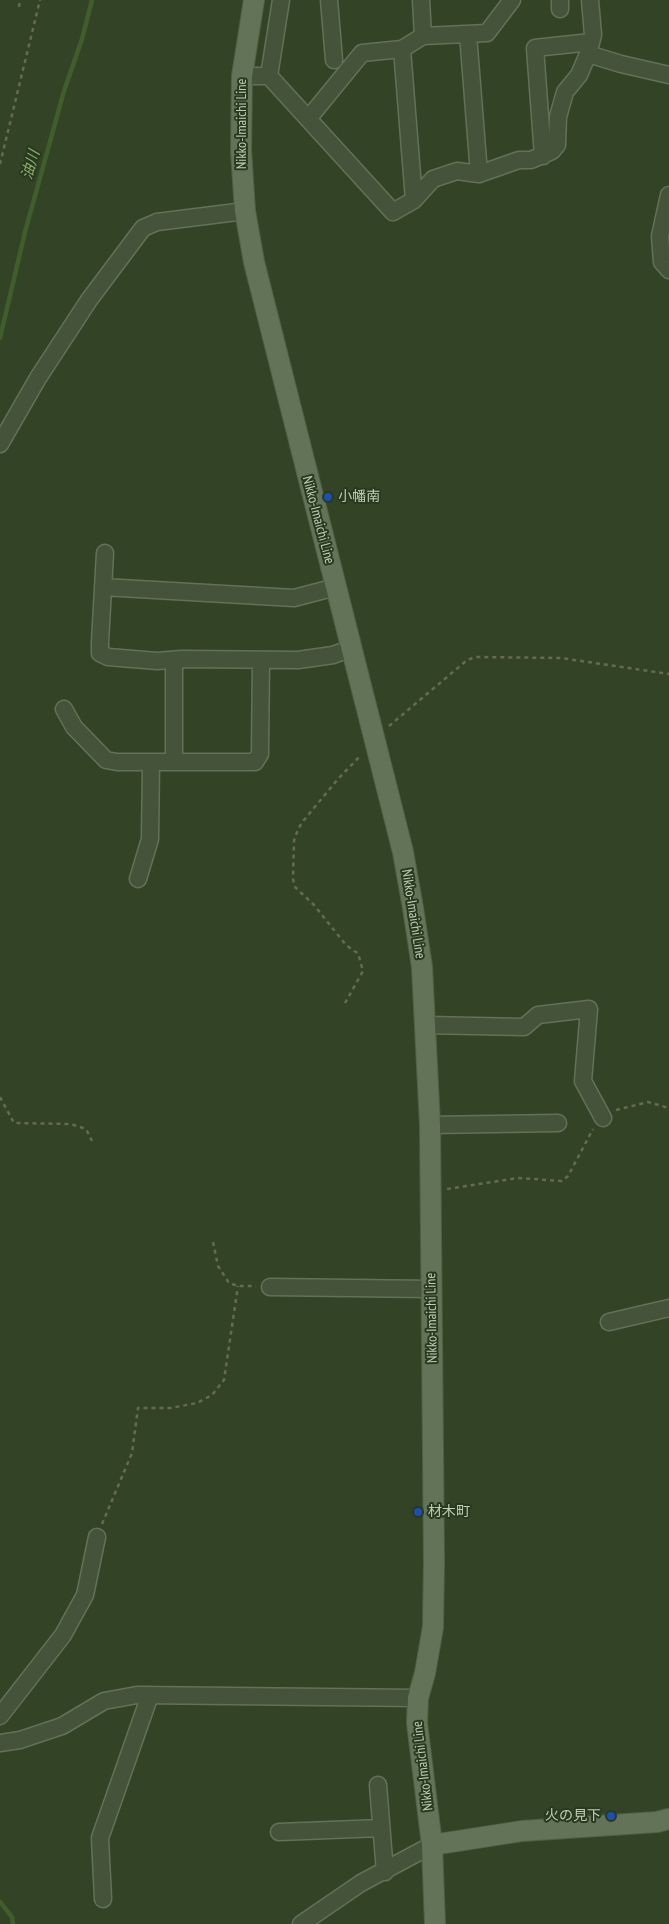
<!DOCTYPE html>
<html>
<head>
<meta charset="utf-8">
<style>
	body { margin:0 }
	canvas { display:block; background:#324425 }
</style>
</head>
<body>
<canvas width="669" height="1924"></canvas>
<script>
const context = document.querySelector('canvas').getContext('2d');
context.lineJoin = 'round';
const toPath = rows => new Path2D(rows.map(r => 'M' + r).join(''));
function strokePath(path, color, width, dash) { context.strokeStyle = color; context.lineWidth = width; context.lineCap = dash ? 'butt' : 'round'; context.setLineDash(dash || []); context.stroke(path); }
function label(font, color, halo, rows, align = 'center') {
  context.font = font + ' "PT Sans Narrow","Noto Sans JP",sans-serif'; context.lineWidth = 4; context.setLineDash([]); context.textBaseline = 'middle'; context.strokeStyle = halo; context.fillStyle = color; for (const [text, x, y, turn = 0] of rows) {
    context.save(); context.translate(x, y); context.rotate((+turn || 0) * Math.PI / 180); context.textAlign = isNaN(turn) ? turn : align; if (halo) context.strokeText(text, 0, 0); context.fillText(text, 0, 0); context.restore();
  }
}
const stream = toPath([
	[0,338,25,232,64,91,82,39,92,0],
	[0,1902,12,1917,13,1924]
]);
const path = toPath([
	[19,7,20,0],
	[0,164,40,0],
	[389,726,466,661,474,657,561,658,669,674],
	[345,1003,363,971,358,953,354,951,346,945,314,905,295,887,293,879,294,841,298,829,304,820,338,779,361,755],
	[0,1097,14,1123,71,1124,86,1129,92,1141],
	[616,1110,648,1102,669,1108],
	[447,1189,518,1178,562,1181,568,1176,593,1129],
	[213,1242,218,1266,229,1283,238,1286,256,1286],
	[102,1524,132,1453,138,1408,171,1408,197,1403,212,1395,224,1380,238,1286]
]);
const minor = toPath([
	[329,0,334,60],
	[560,0,560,9],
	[468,34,479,174],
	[423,36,487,33,512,0],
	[402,49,414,200],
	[588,54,621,64,669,75],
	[242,76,269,76,393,212,414,200,433,179,457,171,479,174,519,160,531,160,552,151,557,145,558,117,565,92,579,75,588,54,593,35,590,0],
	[269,76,281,0],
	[308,119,362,53,402,49,423,36,421,0],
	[543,156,535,48,591,42],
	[669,195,660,236,662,262,669,270],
	[0,444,38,378,89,300,143,228,157,222,245,211],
	[105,553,100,642,100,653,108,657,157,661,182,659,298,660,333,655,352,648],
	[103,587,294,598,336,587],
	[174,660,174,762],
	[64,709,74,727,106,760,117,762,255,762,260,754,261,660],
	[138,879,150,839,151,762],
	[425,1025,524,1027,538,1015,589,1009,583,1081,603,1118],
	[430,1125,558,1123],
	[270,1287,432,1289],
	[609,1322,669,1308],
	[0,1716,63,1635,85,1595,97,1537],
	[0,1743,20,1740,62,1726,104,1701,137,1695,418,1698],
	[378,1785,385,1872],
	[279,1832,381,1828],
	[103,1899,100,1838,150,1695],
	[301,1924,361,1883,432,1845]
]);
const major = toPath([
	[254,0,242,76,241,150,245,211,254,262,403,852,413,908,422,967,430,1125,434,1561,433,1627,425,1673,418,1698,417,1723,432,1845,435,1924],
	[432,1845,522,1831,657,1822,669,1819]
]);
const markers = [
	[328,497,5,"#1a4fb4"],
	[418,1512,5,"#1a4fb4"],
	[611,1816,5,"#1a4fb4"]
];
const streetNames = [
	["Nikko-Imaichi Line",242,124,-90],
	["Nikko-Imaichi Line",318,520,75],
	["Nikko-Imaichi Line",413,914,81],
	["Nikko-Imaichi Line",432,1318,-91],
	["Nikko-Imaichi Line",423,1766,-97]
];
const poiNames = [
	["小幡南",338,497],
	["材木町",428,1512],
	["火の見下",601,1816,"right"]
];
const waterNames = [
	["油川",31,165,-74]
];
strokePath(stream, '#405d2c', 4.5);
strokePath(minor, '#627158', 19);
strokePath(major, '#506046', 22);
strokePath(path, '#666a4e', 2.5, [4, 4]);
strokePath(minor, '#44533a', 16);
strokePath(major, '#637358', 20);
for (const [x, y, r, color] of markers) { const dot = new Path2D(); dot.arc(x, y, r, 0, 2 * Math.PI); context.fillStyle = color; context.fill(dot); strokePath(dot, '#29391e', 2); }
label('14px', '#bfcdb7', '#29391e', streetNames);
label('14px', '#bfcdb7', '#29391e', poiNames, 'left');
label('italic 15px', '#8aae6e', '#29391e', waterNames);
</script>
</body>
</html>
